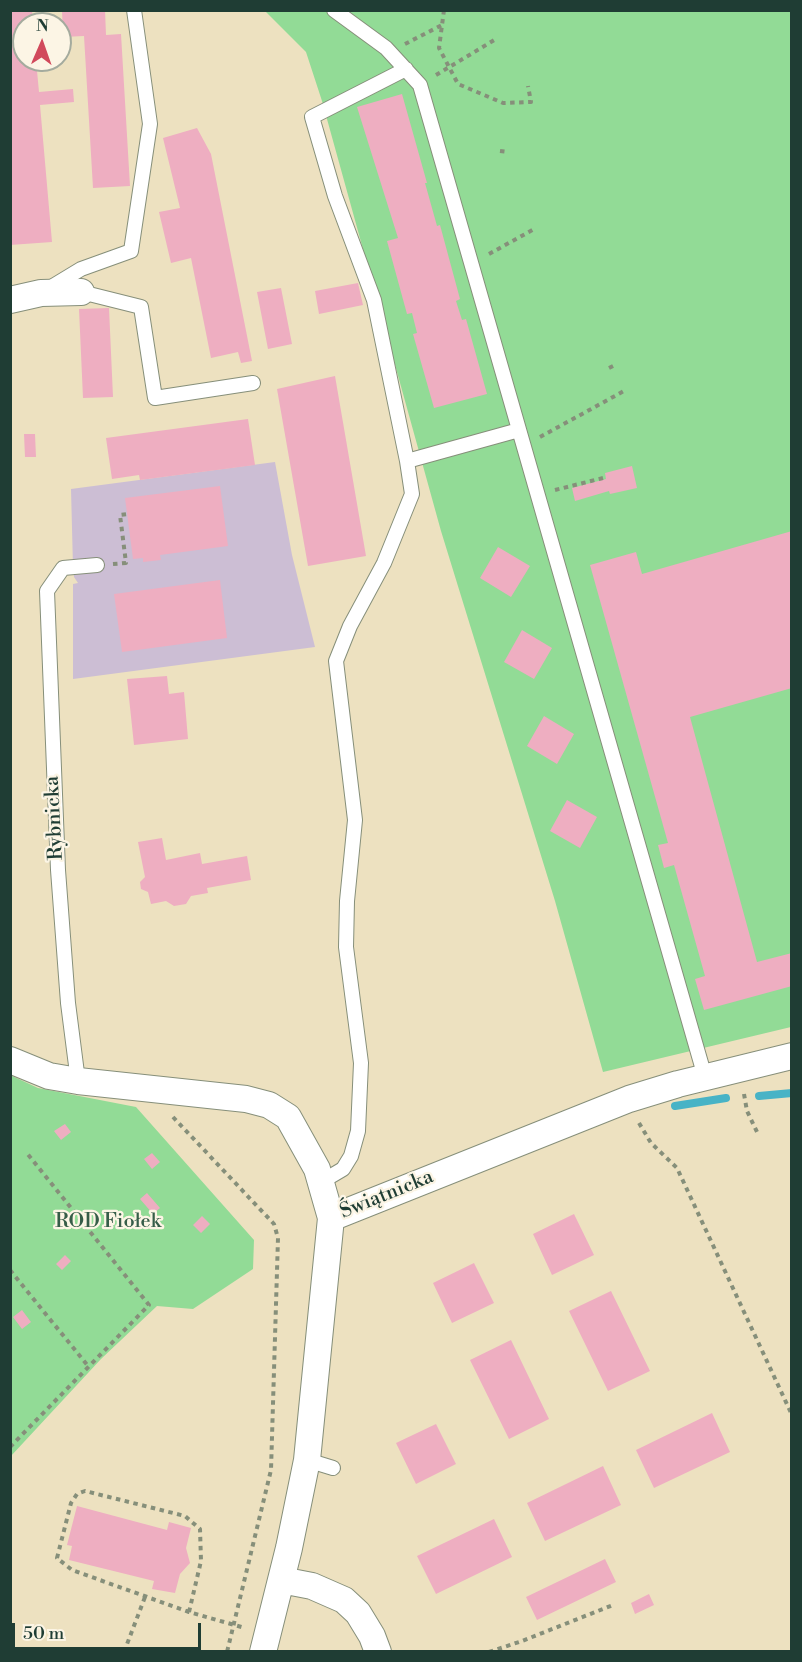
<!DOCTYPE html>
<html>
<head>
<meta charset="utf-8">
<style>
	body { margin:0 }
	#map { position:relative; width:802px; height:1662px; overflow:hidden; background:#ede1c0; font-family:"Libre Bodoni",serif }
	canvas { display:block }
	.frame { position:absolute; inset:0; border:12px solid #1f3d34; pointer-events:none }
	.north { position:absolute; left:12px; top:12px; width:60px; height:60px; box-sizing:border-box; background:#fcf5e5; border:2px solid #a4ab9e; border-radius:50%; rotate:2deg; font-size:16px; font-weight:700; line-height:24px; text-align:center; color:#1f3d34 }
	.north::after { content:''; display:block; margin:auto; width:21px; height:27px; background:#d1495b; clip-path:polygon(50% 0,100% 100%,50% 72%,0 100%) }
	.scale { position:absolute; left:12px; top:1623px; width:189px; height:27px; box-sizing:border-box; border:3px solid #1f3d34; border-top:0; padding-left:8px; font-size:18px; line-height:21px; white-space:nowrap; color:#1f3d34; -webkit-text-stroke:4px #fcf5e5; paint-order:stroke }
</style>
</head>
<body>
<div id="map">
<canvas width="802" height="1662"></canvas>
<div class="frame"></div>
<div class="north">N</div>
<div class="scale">50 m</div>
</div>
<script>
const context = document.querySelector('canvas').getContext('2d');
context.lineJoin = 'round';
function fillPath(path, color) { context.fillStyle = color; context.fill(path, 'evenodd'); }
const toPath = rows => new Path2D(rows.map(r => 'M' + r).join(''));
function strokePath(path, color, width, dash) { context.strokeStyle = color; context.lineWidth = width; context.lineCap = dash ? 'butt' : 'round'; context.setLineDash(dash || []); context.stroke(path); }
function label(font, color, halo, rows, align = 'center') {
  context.font = font + ' "Libre Bodoni",serif'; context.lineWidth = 4.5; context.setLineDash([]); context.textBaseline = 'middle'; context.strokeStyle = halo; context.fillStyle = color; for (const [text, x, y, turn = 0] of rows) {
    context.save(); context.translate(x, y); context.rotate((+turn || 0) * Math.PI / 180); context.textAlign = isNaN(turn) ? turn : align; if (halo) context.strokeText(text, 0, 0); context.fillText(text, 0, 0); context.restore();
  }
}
const industrial = toPath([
	[275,462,292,555,315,647,73,679,73,584,78,583,74,577,73,567,71,489]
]);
const green = toPath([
	[265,11,791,11,791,1027,603,1072,555,901,441,531,322,101,306,52],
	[10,1075,38,1088,136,1107,254,1240,253,1269,193,1309,157,1306,101,1359,11,1456]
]);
const stream = toPath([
	[759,1096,792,1093],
	[675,1106,726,1098]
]);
const building = toPath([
	[10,10,32,10,33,24,24,24,24,60,36,60,39,92,73,89,74,102,40,105,52,242,10,245],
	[62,10,105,10,106,35,121,34,130,186,93,188,84,36,63,37],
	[402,94,427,183,425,183,437,226,440,225,460,299,456,301,462,320,466,319,487,394,434,408,413,334,417,333,412,313,407,314,387,241,398,238,357,107],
	[197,128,211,154,252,361,241,363,238,352,211,358,191,258,171,263,159,212,180,208,163,138],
	[358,283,363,305,319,314,315,291],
	[281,288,292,344,268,349,257,292],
	[109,308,113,397,83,398,79,309],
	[335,376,366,556,308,566,277,389],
	[248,419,255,465,140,480,139,475,112,479,106,438],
	[24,434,35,434,36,457,25,457],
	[632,466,637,488,610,494,609,491,575,501,572,488,606,479,605,473],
	[220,486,228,546,160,555,161,560,143,562,143,558,133,559,125,498],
	[792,531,792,688,690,717,757,962,792,953,792,986,704,1010,695,979,705,976,674,865,664,868,658,845,668,843,590,565,636,552,642,574],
	[498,547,530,566,511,597,480,578],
	[220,580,227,638,122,652,114,594],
	[522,630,552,648,534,679,504,662],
	[167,676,169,694,184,692,188,739,134,745,127,679],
	[544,716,574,734,557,764,527,746],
	[567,800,597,817,580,848,550,831],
	[162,838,166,860,200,853,202,864,247,856,251,880,207,888,208,893,191,896,186,904,174,906,166,901,151,904,148,892,141,889,140,882,145,877,138,842],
	[65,1124,71,1132,61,1140,54,1131],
	[152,1153,160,1162,152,1169,144,1159],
	[147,1193,160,1208,153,1214,140,1199],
	[574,1214,594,1255,552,1275,533,1234],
	[202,1216,210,1224,201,1233,193,1225],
	[65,1255,71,1261,62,1270,56,1264],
	[474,1263,494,1303,452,1323,433,1283],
	[611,1291,650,1371,608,1391,569,1311],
	[22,1310,31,1322,22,1329,13,1317],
	[511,1340,549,1419,509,1439,470,1360],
	[712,1413,730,1452,654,1488,636,1450],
	[436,1424,456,1464,416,1484,396,1443],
	[603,1466,621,1505,545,1541,527,1503],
	[77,1506,167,1530,169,1522,191,1528,186,1548,190,1563,180,1574,175,1593,152,1589,154,1581,69,1560,72,1546,67,1545],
	[494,1519,512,1557,436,1594,417,1556],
	[605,1559,616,1582,537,1620,526,1597],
	[649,1594,654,1605,635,1614,631,1603]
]);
const path = toPath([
	[444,10,439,48,458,84,503,103,531,102,528,86],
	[405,44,442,25],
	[436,75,496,39],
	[500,151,508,152],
	[489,254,536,228],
	[609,368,615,365],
	[540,437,624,391],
	[555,490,603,478],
	[113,564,126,563,120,515,128,514],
	[744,1094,747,1111,757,1132],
	[173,1117,274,1224,278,1238,271,1470,227,1652],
	[639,1123,651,1143,677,1168,792,1415],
	[10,1270,88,1366],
	[10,1447,149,1305,26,1152],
	[189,1612,201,1561,200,1529,185,1516,85,1491,77,1494,71,1503,57,1558,72,1570,189,1612,245,1628],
	[124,1652,145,1597],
	[489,1652,522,1641,613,1605]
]);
const lane = toPath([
	[334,10,386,48,420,85,705,1077],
	[406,69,312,117,335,196,374,300,407,461],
	[48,289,81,269,131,251,150,124,134,10],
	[81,292,141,307,155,398,253,383],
	[78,1081,68,1003,58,870,47,591,63,568,97,565],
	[321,1182,343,1169,351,1156,358,1131,361,1063,346,947,347,901,355,820,336,661,350,626,384,563,412,494,407,461,519,430],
	[307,1460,333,1468]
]);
const street = toPath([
	[10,300,41,293,81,292],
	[10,1060,49,1076,78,1081,246,1099,269,1105,288,1117,317,1169,331,1218,307,1460,289,1548,263,1652],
	[331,1218,629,1099,678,1084,792,1056],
	[281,1580,312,1586,344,1600,358,1613,372,1636,378,1652]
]);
const streetNames = [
	["Rybnicka",55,818,-93],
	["Świątnicka",387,1195,-22]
];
const parkNames = [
	["ROD Fiołek",108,1222]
];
fillPath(industrial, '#ccbed4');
fillPath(green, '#92db96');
strokePath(stream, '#48b3c6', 8);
fillPath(building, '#eeaec1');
strokePath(lane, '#868f7a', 16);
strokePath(street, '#868f7a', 28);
strokePath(path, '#868f7a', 4, [4.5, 4.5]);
strokePath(lane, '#fff', 14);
strokePath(street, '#fff', 26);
label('20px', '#1f3d34', '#fcf5e5', streetNames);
label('20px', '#365d48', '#fcf5e5', parkNames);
</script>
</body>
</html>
